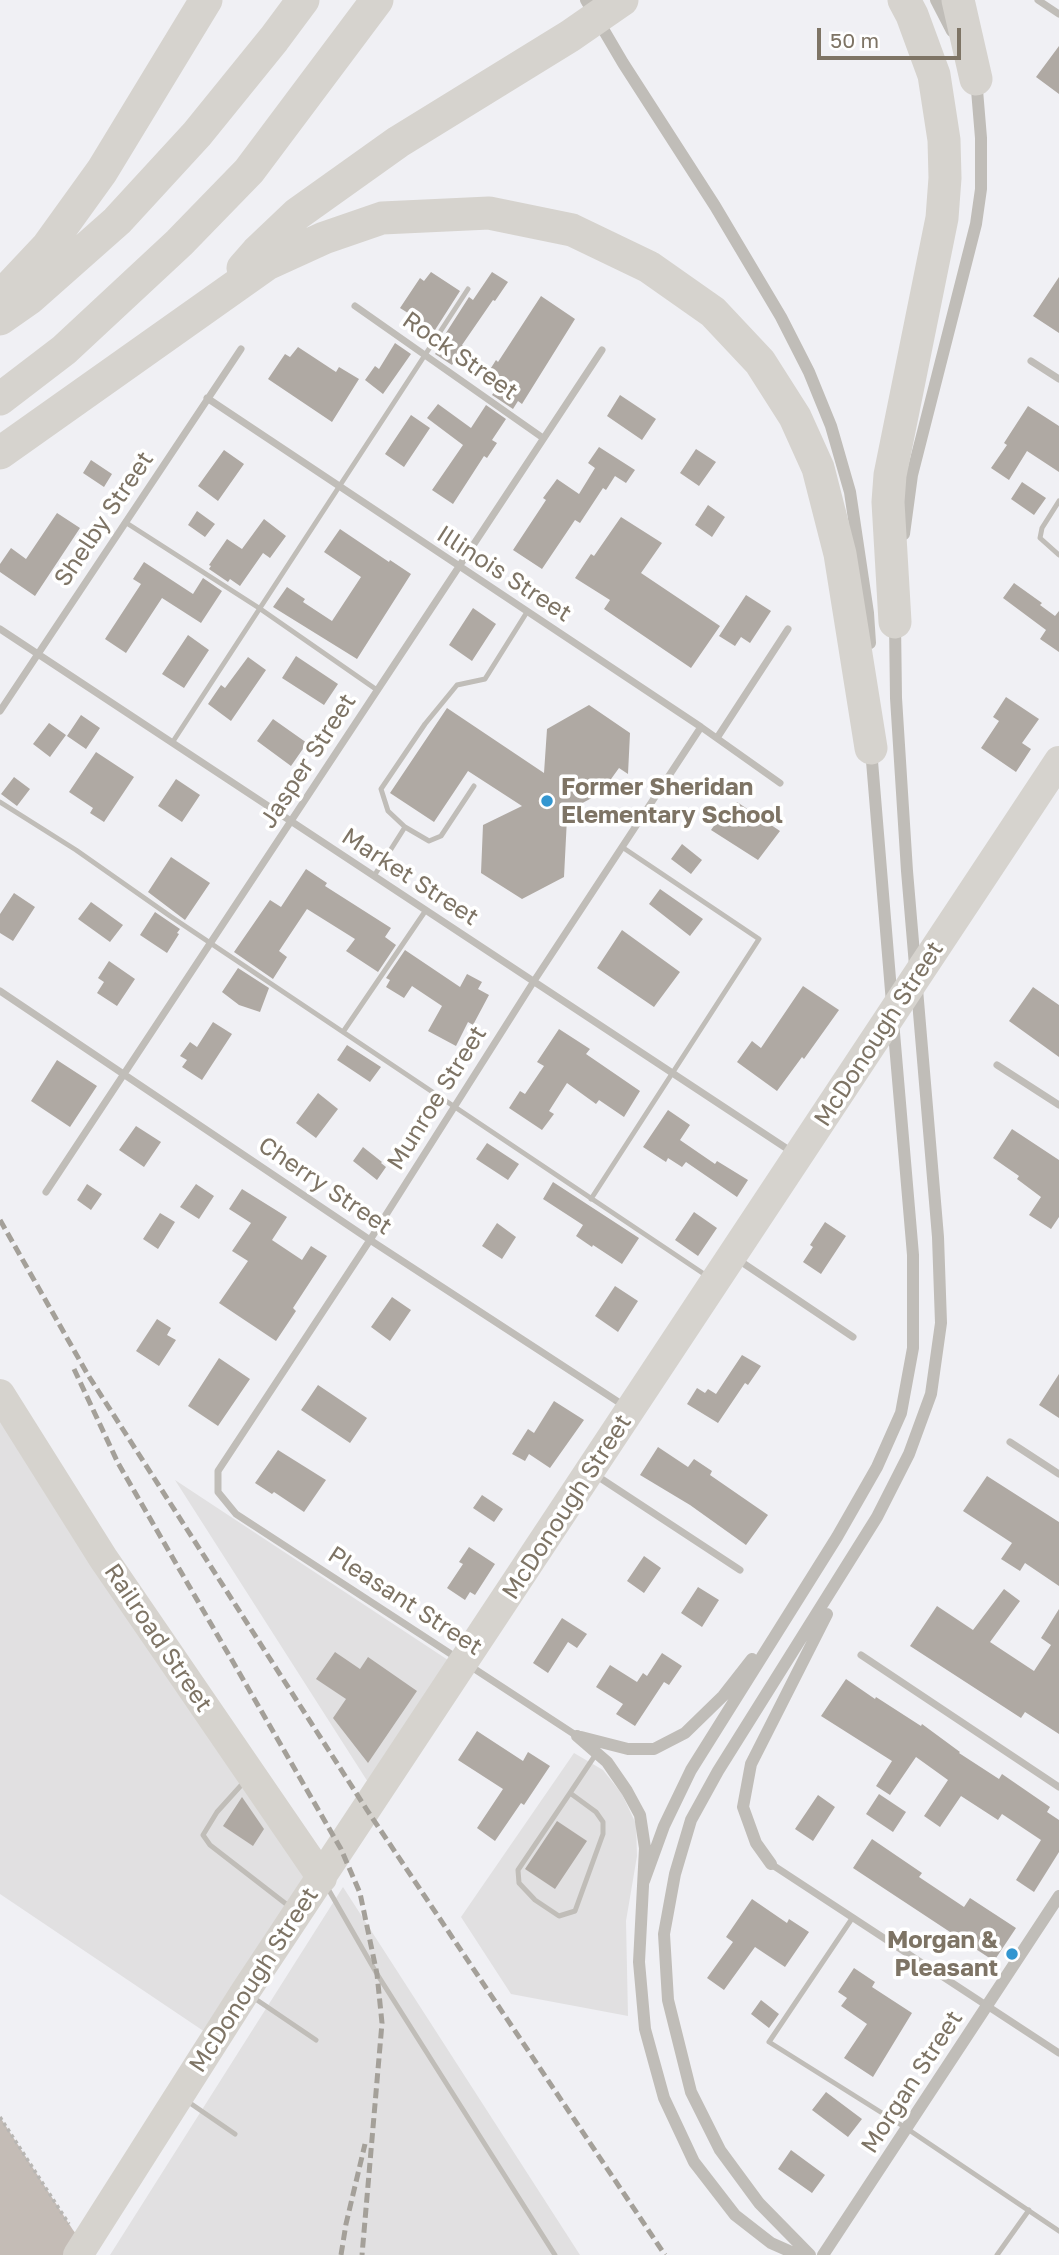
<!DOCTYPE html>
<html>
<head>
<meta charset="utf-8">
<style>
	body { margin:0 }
	#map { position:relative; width:1059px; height:2255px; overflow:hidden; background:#f0f0f4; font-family:"Golos Text",sans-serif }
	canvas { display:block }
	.scale { position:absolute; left:817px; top:28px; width:144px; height:32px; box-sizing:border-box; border:4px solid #7e7465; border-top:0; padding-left:9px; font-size:21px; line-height:24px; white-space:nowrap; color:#7e7465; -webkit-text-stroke:5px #fff; paint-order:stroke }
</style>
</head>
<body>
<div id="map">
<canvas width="1059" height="2255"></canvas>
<div class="scale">50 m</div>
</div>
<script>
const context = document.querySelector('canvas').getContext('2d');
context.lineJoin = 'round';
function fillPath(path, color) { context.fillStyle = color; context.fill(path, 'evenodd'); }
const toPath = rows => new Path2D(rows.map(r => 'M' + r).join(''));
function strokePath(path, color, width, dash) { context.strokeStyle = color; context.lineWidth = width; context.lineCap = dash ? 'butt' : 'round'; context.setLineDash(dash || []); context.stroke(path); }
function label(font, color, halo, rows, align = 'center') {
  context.font = font + ' "Golos Text",sans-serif'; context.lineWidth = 7; context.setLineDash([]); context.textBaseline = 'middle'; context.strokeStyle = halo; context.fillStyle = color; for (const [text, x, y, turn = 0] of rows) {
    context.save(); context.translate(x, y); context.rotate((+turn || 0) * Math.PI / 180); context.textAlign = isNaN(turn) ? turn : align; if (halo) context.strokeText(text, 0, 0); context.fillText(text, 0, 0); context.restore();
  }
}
const built = toPath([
	[0,1413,307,1881,205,2032,0,1894],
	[175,1480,454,1664,373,1790],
	[574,1753,603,1770,622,1794,636,1824,637,1856,626,1921,628,2016,511,1994,461,1917],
	[343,1887,580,2255,110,2255]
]);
const water = toPath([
	[0,2117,73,2230,93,2255,0,2255]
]);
const building = toPath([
	[1059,46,1059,94,1036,77],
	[431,272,460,291,435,330,400,308,420,278,424,281],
	[492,272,508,282,495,301,493,300,462,345,464,347,452,365,435,354,446,338,444,336,469,297,473,300],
	[1059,277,1059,333,1033,316],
	[541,296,575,319,522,404,518,401,513,409,492,395,497,388,484,379,496,360,498,362],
	[395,343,411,354,383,394,365,380,375,366,379,369],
	[298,347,336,372,339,367,359,379,332,422,268,379,285,354,290,357],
	[620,395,656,419,642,440,607,416],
	[438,404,471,428,486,405,506,419,492,440,497,443,487,458,484,456,453,504,432,490,463,445,427,418],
	[1028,406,1059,426,1059,472,1027,451,1009,480,991,468,1007,445,1004,443],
	[411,415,430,428,404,467,385,454],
	[599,447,635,470,626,483,615,476,606,490,603,488,580,523,575,520,542,569,513,550,546,500,543,498,557,479,579,494,595,468,588,463],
	[696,449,716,462,699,486,680,473],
	[224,450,244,464,218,501,198,486],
	[91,460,112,474,104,487,83,473],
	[1022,482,1046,498,1034,515,1011,499],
	[708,505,725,517,712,537,695,525],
	[197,511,215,524,205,537,188,525],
	[57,513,80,528,35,596,0,572,0,564,11,548,26,559],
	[621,517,662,543,641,573,720,626,691,668,604,609,610,600,575,578,591,554,594,556],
	[264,519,286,536,270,558,263,553,240,586,230,579,228,582,209,569,211,566,209,565,227,539,242,549],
	[340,529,389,562,390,560,411,574,357,659,273,607,287,587,305,599,303,602,332,621,361,577,324,552],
	[144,562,193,594,203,578,222,591,201,623,162,598,126,653,105,639,141,584,133,579],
	[1014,583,1042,603,1040,605,1055,616,1059,611,1059,652,1040,639,1046,630,1003,598],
	[746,595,771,611,750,643,741,637,735,646,719,636],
	[473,608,496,624,472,661,449,645],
	[188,635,209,650,184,688,162,674],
	[296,656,338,684,324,705,282,678],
	[248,657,266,670,231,721,208,704,221,685,225,688],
	[1006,697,1039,719,1022,743,1031,749,1016,772,981,748,999,721,993,717],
	[589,705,630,733,628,774,619,768,601,793,575,807,567,818,564,877,522,899,481,873,483,825,522,806,468,771,434,822,390,793,447,708,544,773,547,729],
	[81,715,100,728,86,749,67,736],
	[273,719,307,743,291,766,257,741],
	[49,723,66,735,50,757,33,744],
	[96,752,134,777,104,822,90,813,93,808,69,792],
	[14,777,30,789,17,806,1,794],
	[176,779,200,795,182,822,158,806],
	[737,802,780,831,758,860,711,830,726,809,730,812],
	[682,844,702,860,691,874,671,859],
	[171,857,210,883,185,920,148,892],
	[306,869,327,883,325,886,391,928,385,937,396,945,378,972,346,951,355,939,307,909,279,951,287,957,273,979,234,952,270,900,281,907],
	[660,889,703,919,690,936,649,904],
	[14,893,35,907,13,941,0,933,0,914],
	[91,902,123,925,110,942,78,919],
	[155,912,180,929,177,933,179,934,167,953,140,935],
	[622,930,680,972,654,1007,597,968],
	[405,950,460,987,467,974,482,982,478,989,489,995,473,1025,468,1022,456,1046,428,1031,442,1006,412,986,404,998,386,987,390,980,386,978],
	[109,961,135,979,117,1006,97,993,104,982,98,978],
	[238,968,269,988,260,1012,239,1005,222,992],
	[803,986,839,1010,804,1059,802,1057,777,1091,737,1062,752,1041,761,1048],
	[1033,987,1059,1005,1059,1057,1009,1021],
	[213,1022,232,1034,202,1080,182,1067,187,1060,180,1056,190,1042,197,1047],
	[559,1029,590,1049,586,1054,640,1091,624,1117,599,1100,596,1104,567,1083,549,1111,554,1114,542,1130,509,1108,520,1091,525,1094,544,1066,537,1062],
	[347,1045,381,1067,370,1082,337,1060],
	[57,1060,97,1086,70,1127,31,1101],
	[318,1093,338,1109,316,1138,296,1123],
	[668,1110,690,1125,680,1140,715,1164,717,1161,748,1180,737,1197,686,1162,682,1167,668,1158,666,1162,643,1147],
	[136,1126,161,1142,144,1167,119,1150],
	[1012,1129,1059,1160,1059,1217,1051,1229,1029,1215,1041,1197,1017,1179,1019,1176,993,1158],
	[487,1143,519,1164,508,1180,476,1159],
	[363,1147,382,1162,381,1163,386,1167,377,1180,353,1161],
	[553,1182,639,1238,622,1264,593,1245,592,1247,576,1236,583,1225,543,1199],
	[87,1184,102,1194,91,1210,77,1200],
	[196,1184,214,1196,199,1219,180,1207],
	[242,1189,287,1217,272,1240,302,1260,311,1246,327,1256,293,1308,296,1311,276,1341,219,1303,248,1261,232,1251,251,1223,229,1209],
	[694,1212,717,1228,698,1256,675,1240],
	[160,1213,175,1222,158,1249,143,1239],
	[825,1222,846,1236,821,1274,803,1262,813,1247,810,1245],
	[497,1223,516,1237,502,1259,482,1246],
	[615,1286,638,1301,618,1332,595,1316],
	[392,1297,411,1310,390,1341,371,1327],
	[157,1319,171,1328,167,1335,176,1340,159,1366,136,1351],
	[742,1355,761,1366,748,1385,745,1383,718,1423,687,1404,697,1388,705,1393,708,1389,716,1394],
	[219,1358,250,1379,218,1426,188,1406],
	[1059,1374,1059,1418,1039,1405],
	[318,1385,367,1418,350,1443,301,1410],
	[554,1401,584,1420,550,1468,529,1454,525,1461,512,1454,528,1429,534,1433],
	[658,1447,688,1467,694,1459,712,1471,710,1475,768,1515,746,1545,690,1505,640,1475],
	[278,1450,326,1480,304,1512,274,1492,272,1494,255,1483],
	[987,1476,1059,1522,1059,1586,1025,1563,1020,1571,1001,1559,1012,1543,963,1511],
	[482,1495,503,1509,494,1522,473,1508],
	[469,1547,495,1564,475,1595,470,1592,465,1600,447,1588,463,1564,459,1562],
	[644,1556,661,1568,644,1593,627,1581],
	[698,1587,719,1600,702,1627,681,1613],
	[1004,1589,1020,1601,990,1642,1034,1671,1051,1645,1041,1638,1059,1609,1059,1734,1025,1712,1021,1718,910,1646,937,1606,973,1630],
	[562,1618,587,1634,577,1648,568,1642,548,1673,533,1663],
	[335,1652,360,1669,368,1657,417,1691,368,1763,333,1718,346,1699,316,1679],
	[662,1653,682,1666,669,1685,664,1682,635,1726,616,1714,623,1704,596,1687,610,1665,637,1682,643,1673,647,1676],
	[846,1679,875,1699,876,1697,921,1726,922,1724,960,1752,959,1753,999,1779,1002,1774,1050,1807,1047,1812,1059,1820,1059,1852,1034,1892,1016,1880,1041,1840,1002,1814,998,1820,961,1796,940,1827,924,1816,948,1780,916,1757,890,1795,876,1786,892,1761,821,1716],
	[477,1731,523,1761,528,1752,550,1766,524,1805,521,1803,495,1841,477,1828,503,1789,458,1760],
	[879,1794,906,1812,893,1832,866,1814],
	[818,1795,835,1807,813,1841,795,1829],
	[242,1797,264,1829,253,1846,223,1826],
	[557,1821,587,1841,555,1889,525,1869],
	[872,1839,922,1873,919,1877,964,1907,970,1898,1016,1928,994,1961,853,1868],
	[752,1899,787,1923,789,1919,809,1932,785,1967,755,1947,724,1990,707,1978,733,1942,726,1937],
	[854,1968,875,1982,872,1987,912,2013,873,2077,844,2058,867,2024,841,2006,847,1998,838,1992],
	[761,2000,779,2014,769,2028,751,2014],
	[826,2092,862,2119,848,2137,812,2110],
	[791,2150,825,2175,812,2193,778,2169]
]);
const path = toPath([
	[0,2117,69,2224]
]);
const service = toPath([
	[1059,501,1042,528,1040,538,1059,555],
	[125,522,259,608,377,690],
	[172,743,468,289],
	[0,802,76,850,170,916,707,1276],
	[405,827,429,841,441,836,474,786],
	[374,876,405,827,388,811,381,789,425,724,457,685,485,679,527,612],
	[343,1032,426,910],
	[591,1199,759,939,622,847],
	[245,1781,217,1812,203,1835,210,1845,290,1907],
	[570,1793,596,1812,603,1822,603,1834,575,1911,559,1916,535,1900,519,1883,518,1870,570,1793,596,1754],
	[327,1887,377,1974,555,2255],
	[853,1917,769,2042,906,2128,1059,2231],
	[254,1998,316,2040],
	[187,2101,235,2134],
	[997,2255,1029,2210]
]);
const minor = toPath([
	[1038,0,1059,14],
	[355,306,543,438],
	[1031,361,1059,379],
	[207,398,701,727,780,783],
	[0,629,792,1152],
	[0,711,241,349],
	[717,738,788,629],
	[0,991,370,1240,623,1405],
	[997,1065,1059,1105],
	[46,1192,602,350],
	[737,1259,853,1337],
	[1010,1442,1059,1474],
	[594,1474,740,1570],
	[861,1655,1059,1787],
	[457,1658,236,1514,218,1492,218,1471,370,1240,534,981,701,727],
	[470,1666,577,1736],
	[771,1864,1059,2053]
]);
const tertiary = toPath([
	[586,0,623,63,715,206,781,317,809,372,831,426,850,492,868,613,870,643],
	[936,0,952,31],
	[904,534,912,475,976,224,981,189,981,138,976,78],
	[871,749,892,1003],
	[577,1736,607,1762,627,1791,640,1815,645,1848,639,1962,645,2029,664,2098,694,2162,735,2215,771,2243,798,2255],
	[581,1737,628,1749,654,1749,685,1733,723,1696,752,1659],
	[771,1864,756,1843,743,1807,751,1764,827,1614],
	[644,1881,664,1826,691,1770,837,1537,877,1467,901,1413,913,1348,913,1255,893,1021],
	[810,2255,759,2203,720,2150,691,2092,668,2000,664,1934,675,1874,691,1820,718,1771,877,1517,909,1454,931,1394,941,1323,938,1237,907,871,896,698,895,622],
	[823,2255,1059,1896]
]);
const primary = toPath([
	[0,1394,103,1558,322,1878],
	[78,2255,245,1992,1059,761]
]);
const motorway = toPath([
	[958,0,976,79],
	[243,268,257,252,297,214,398,142,570,36,622,0],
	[0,297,48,246,102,171,206,0],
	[0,319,30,298,117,221,197,134,274,39,303,0],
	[0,399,64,350,179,243,249,171,377,0],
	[0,453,267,264,324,238,382,218,489,213,572,230,649,267,713,312,760,362,795,417,818,468,840,554,871,748],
	[895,622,888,502,890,475,942,218,945,178,944,140,934,75,912,15,904,0]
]);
const rail = toPath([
	[0,1220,88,1375,367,1810,665,2255],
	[74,1369,118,1463,341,1849,360,1893,377,1974,382,2023,362,2255],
	[341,2255,346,2224,365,2144]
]);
const markers = [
	[547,801,7,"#3396d0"],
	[1012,1954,7,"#3396d0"]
];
const streetNames = [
	["Rock Street",460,356,35],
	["Shelby Street",104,519,-56],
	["Illinois Street",504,574,33],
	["Jasper Street",308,761,-57],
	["Market Street",410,877,33],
	["McDonough Street",879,1034,-57],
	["Munroe Street",437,1098,-58],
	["Cherry Street",325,1186,34],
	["McDonough Street",567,1507,-57],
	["Pleasant Street",405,1601,33],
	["Railroad Street",158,1638,56],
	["McDonough Street",254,1980,-57],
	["Morgan Street",912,2082,-57]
];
const poiNames = [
	["Former Sheridan",561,787],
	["Elementary School",561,815],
	["Morgan &",998,1940,"right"],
	["Pleasant",998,1968,"right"]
];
fillPath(built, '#e1e0e1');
fillPath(water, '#c4bcb6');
fillPath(building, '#afa9a3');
strokePath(path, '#b8b6b3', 3.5, [3.5, 3.5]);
strokePath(service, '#c0bdb8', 5);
strokePath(minor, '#c0bdb8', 7);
strokePath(tertiary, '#c0bdb8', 12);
strokePath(primary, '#d6d3ce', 30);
strokePath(motorway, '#d6d3ce', 33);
strokePath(rail, '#a4a099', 5, [10, 5]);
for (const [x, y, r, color] of markers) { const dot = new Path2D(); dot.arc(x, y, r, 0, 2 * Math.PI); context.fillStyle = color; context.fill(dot); strokePath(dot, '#fff', 2.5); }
label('24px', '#7e7465', '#fff', streetNames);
label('bold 24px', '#7e7465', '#fff', poiNames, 'left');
</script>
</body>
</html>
